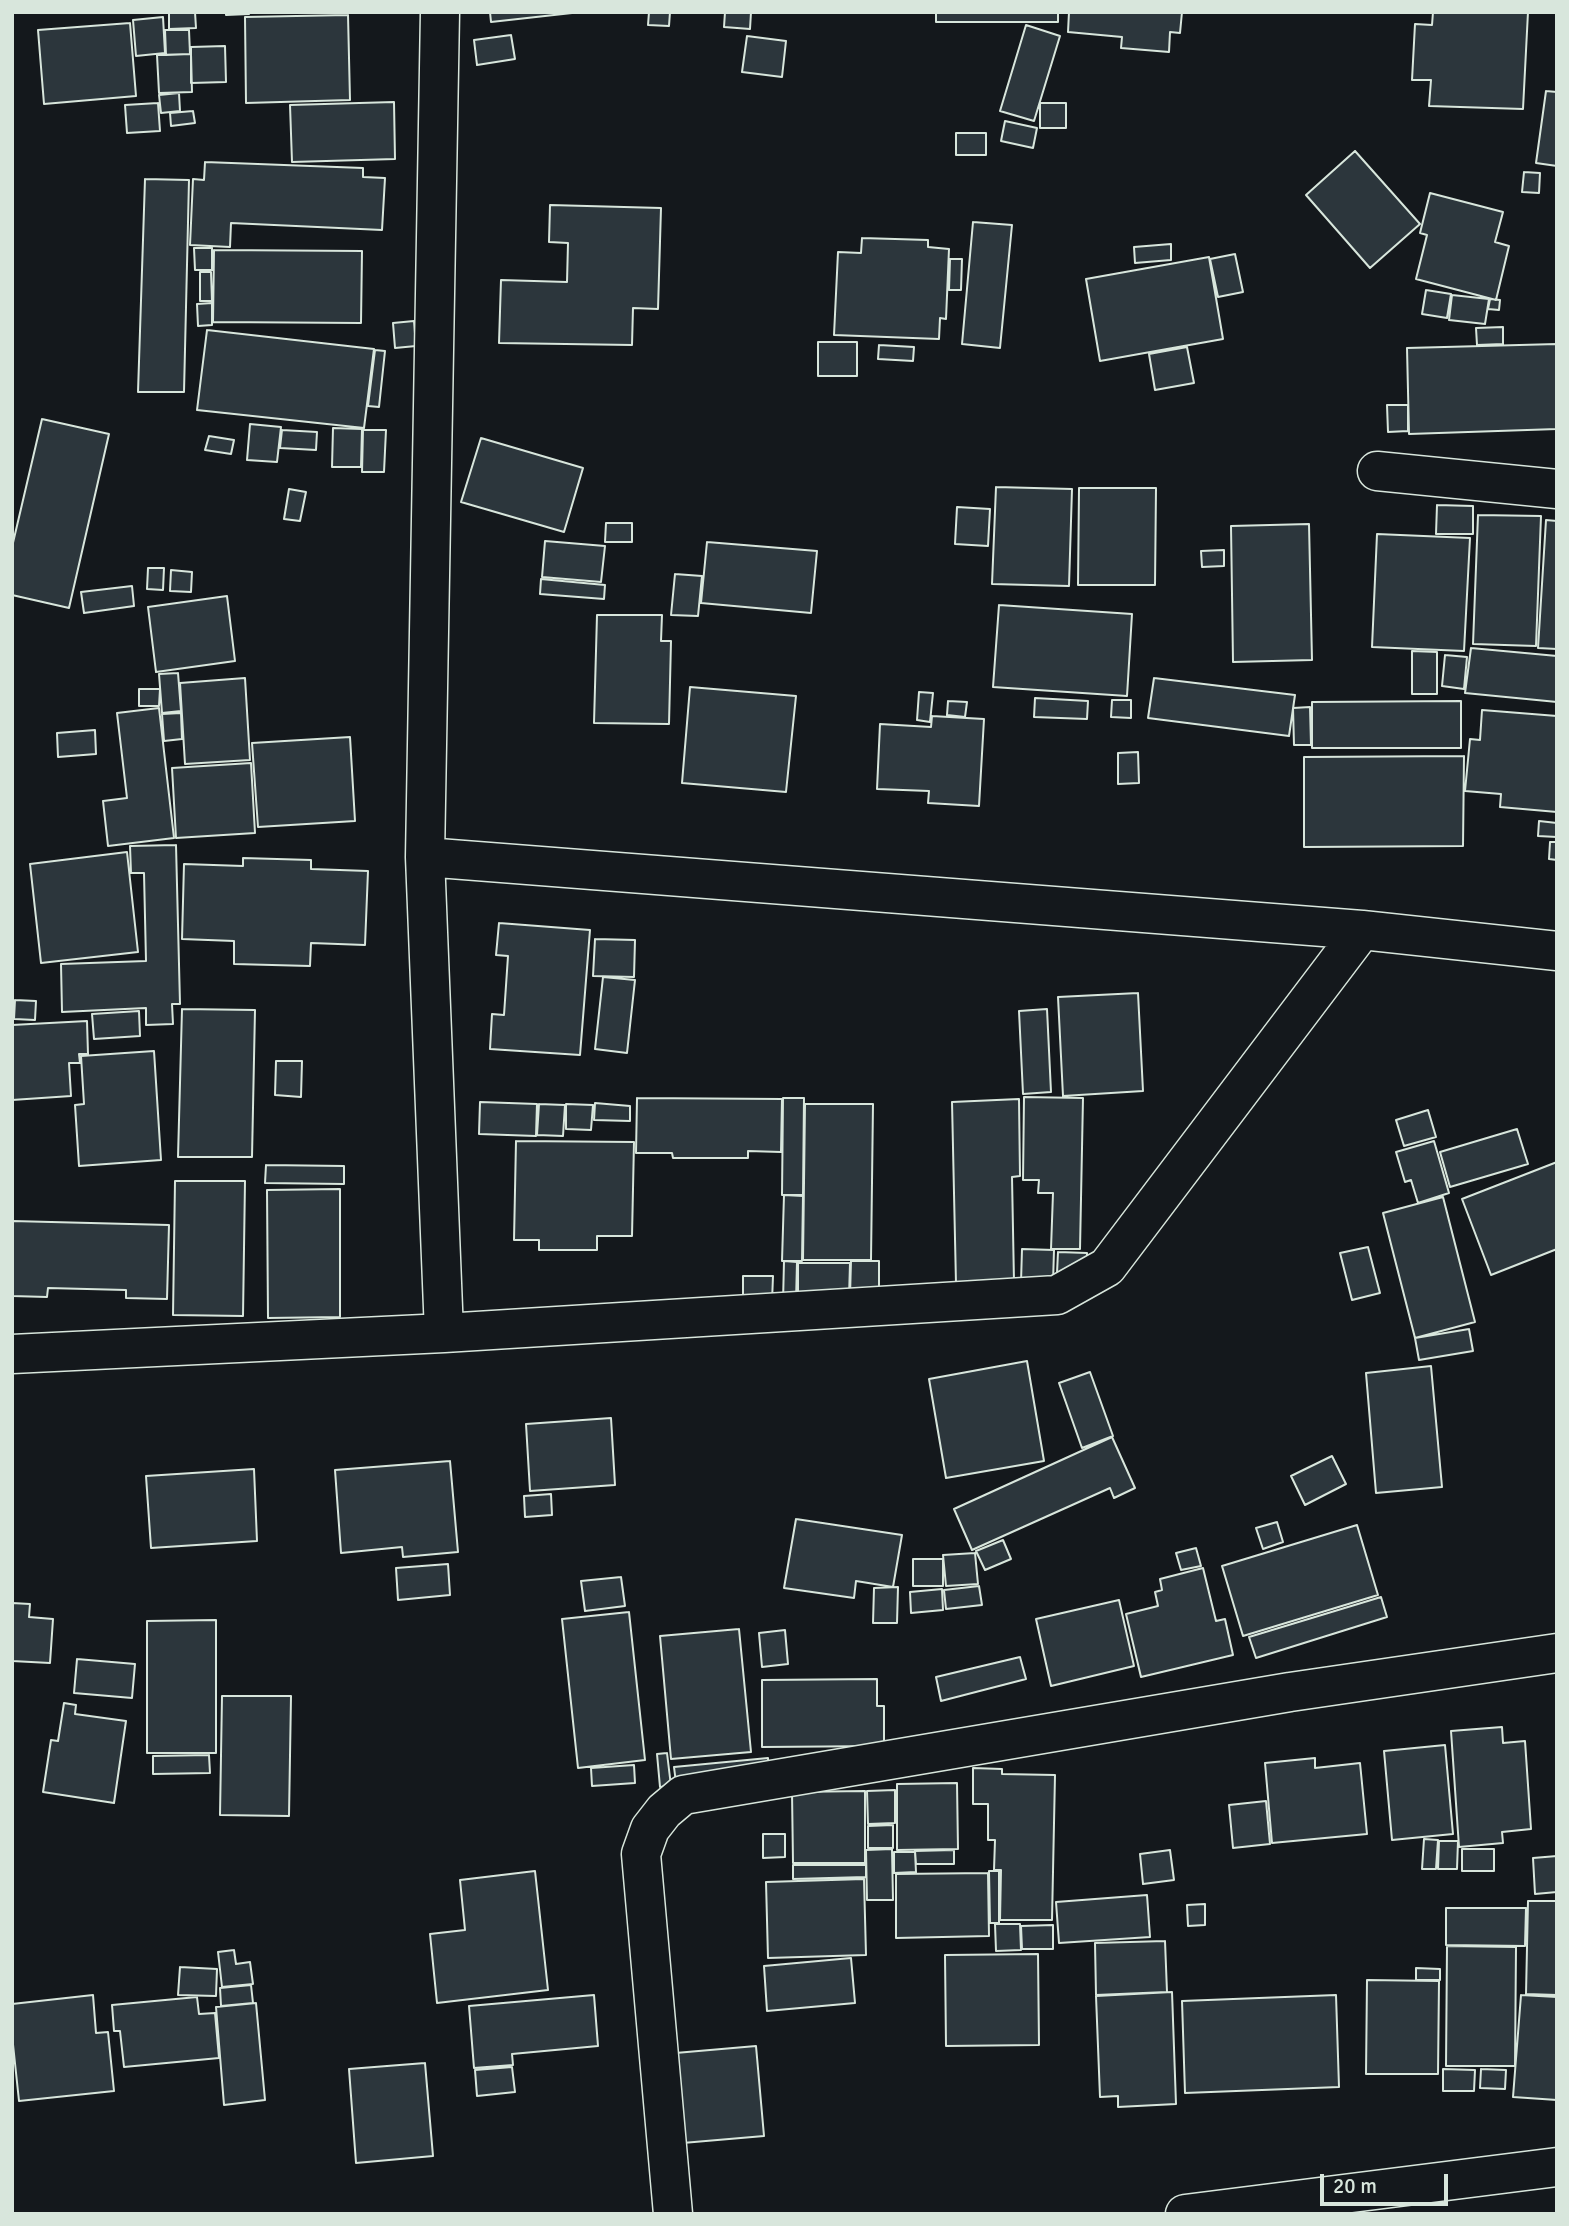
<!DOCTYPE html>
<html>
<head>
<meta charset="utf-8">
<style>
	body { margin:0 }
	#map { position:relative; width:1569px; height:2226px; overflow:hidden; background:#14181c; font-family:Signika,sans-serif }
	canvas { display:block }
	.frame { position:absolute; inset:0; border:14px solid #d8e6dc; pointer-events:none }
	.scale { position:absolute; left:1320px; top:2174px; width:128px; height:32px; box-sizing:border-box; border:4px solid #d8e6dc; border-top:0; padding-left:9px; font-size:21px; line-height:24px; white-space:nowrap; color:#d8e6dc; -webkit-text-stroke:5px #14181c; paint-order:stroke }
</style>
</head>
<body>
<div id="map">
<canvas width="1569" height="2226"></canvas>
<div class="frame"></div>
<div class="scale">20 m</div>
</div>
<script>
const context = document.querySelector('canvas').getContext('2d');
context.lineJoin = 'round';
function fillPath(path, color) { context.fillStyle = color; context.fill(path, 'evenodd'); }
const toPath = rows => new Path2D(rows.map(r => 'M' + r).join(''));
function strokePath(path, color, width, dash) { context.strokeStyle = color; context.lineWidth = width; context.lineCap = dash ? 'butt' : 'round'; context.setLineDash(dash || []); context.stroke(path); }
const building = toPath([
	[169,12,195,12,196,28,169,29,169,12],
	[226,12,249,12,249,14,226,15,226,12],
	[490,12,581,12,491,22,490,12],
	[649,12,670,12,669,26,648,25,649,12],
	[725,12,751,12,750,29,724,27,725,12],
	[936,12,1058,12,1058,22,936,22,936,12],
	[1069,12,1182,12,1180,33,1170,32,1169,52,1121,48,1122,37,1068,32,1069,12],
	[1433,12,1528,12,1523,109,1429,106,1431,80,1412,80,1415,24,1432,25,1433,12],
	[348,15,350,100,246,103,245,17,348,15],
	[163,17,165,53,136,56,133,20,163,17],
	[130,23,136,96,44,104,38,30,130,23],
	[1026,25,1060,36,1034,121,1000,111,1026,25],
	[165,30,189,30,190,54,166,55,165,30],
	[511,35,515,59,477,65,474,40,511,35],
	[747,36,786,41,782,77,742,72,747,36],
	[225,46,226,82,191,83,191,47,225,46],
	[191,54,192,92,159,93,157,55,191,54],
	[1546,91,1557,92,1557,166,1536,163,1546,91],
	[179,93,180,111,161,113,159,95,179,93],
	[394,102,395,159,292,162,290,105,394,102],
	[158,103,160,131,127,133,125,105,158,103],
	[1040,103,1066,103,1066,128,1040,128,1040,103],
	[193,111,195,123,171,126,170,113,193,111],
	[1005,121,1037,128,1033,148,1001,141,1005,121],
	[956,133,986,133,986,155,956,155,956,133],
	[1355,151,1420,224,1370,268,1306,195,1355,151],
	[205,162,363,168,363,177,385,178,382,230,231,223,230,247,190,245,193,179,204,180,205,162],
	[1524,172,1540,173,1539,193,1522,192,1524,172],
	[145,179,189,180,184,392,138,392,145,179],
	[1430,193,1503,212,1495,242,1509,246,1496,300,1416,279,1427,235,1420,233,1430,193],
	[550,205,661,208,658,309,633,308,632,345,499,343,501,280,567,282,568,243,549,242,550,205],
	[973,222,1012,225,1000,348,962,344,973,222],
	[862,238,928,240,928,247,949,249,946,319,940,318,939,339,834,335,838,252,861,253,862,238],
	[1171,244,1171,260,1135,263,1134,247,1171,244],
	[194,248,212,248,212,270,195,270,194,248],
	[214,250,362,251,361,323,213,322,214,250],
	[1235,254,1243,292,1218,297,1210,259,1235,254],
	[1209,257,1223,339,1100,361,1086,279,1209,257],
	[950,259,962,259,961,290,949,290,950,259],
	[200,272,211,272,212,301,200,301,200,272],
	[1426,290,1451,294,1447,318,1422,314,1426,290],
	[1452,295,1489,299,1485,324,1449,320,1452,295],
	[1490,299,1500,300,1499,310,1488,309,1490,299],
	[212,303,212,325,198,326,197,304,212,303],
	[414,321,416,346,395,348,393,323,414,321],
	[1503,327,1503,344,1477,345,1476,328,1503,327],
	[207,330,374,349,364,428,197,410,207,330],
	[818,342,857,342,857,376,818,376,818,342],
	[1557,344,1557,429,1409,434,1407,348,1557,344],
	[879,345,914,347,913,361,878,359,879,345],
	[1187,347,1194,383,1155,390,1149,354,1187,347],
	[375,350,385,351,379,407,368,406,375,350],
	[1387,405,1408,405,1408,431,1388,432,1387,405],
	[42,419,109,434,69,608,12,595,12,547,42,419],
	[250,424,281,427,277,462,247,460,250,424],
	[333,428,362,429,361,467,332,467,333,428],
	[282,430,317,432,316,450,280,448,282,430],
	[363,430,386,430,384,472,362,472,363,430],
	[209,436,234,440,231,454,205,450,209,436],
	[481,438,583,468,564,532,461,502,481,438],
	[996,487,1072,489,1069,586,992,584,996,487],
	[1079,488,1156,488,1155,585,1078,585,1079,488],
	[289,489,306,492,300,521,284,519,289,489],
	[1437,505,1473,506,1473,534,1436,534,1437,505],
	[957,507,990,509,988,546,955,544,957,507],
	[1478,515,1541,516,1536,646,1473,644,1478,515],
	[1546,520,1557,521,1557,649,1538,648,1546,520],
	[606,523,632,523,632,542,605,542,606,523],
	[1309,524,1312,660,1233,662,1231,526,1309,524],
	[1377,534,1470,538,1464,651,1372,647,1377,534],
	[545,541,605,546,601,582,542,577,545,541],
	[707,542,817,551,811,613,701,603,707,542],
	[1224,550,1224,566,1202,567,1201,551,1224,550],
	[148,568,164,568,163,590,147,589,148,568],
	[171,570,192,572,191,592,170,591,171,570],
	[675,574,702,576,698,616,671,615,675,574],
	[541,579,605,585,604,599,540,594,541,579],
	[132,586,134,606,84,613,81,592,132,586],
	[227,596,235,661,156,672,148,607,227,596],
	[999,605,1132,614,1127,696,993,687,999,605],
	[597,615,662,615,661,641,671,641,669,724,594,723,597,615],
	[1471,648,1557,656,1557,702,1465,693,1471,648],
	[1412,651,1437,652,1437,694,1412,694,1412,651],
	[1445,655,1467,657,1464,689,1442,686,1445,655],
	[178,673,181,711,162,713,159,674,178,673],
	[245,678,250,760,185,764,180,683,245,678],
	[1154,678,1295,695,1289,736,1148,718,1154,678],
	[690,687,796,696,786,792,682,783,690,687],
	[139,689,160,689,159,706,139,706,139,689],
	[919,692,933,693,930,722,917,720,919,692],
	[1035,698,1088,701,1087,719,1034,717,1035,698],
	[1112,700,1131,700,1131,718,1111,717,1112,700],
	[948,701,967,702,965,717,947,715,948,701],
	[1461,701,1461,748,1312,748,1312,702,1461,701],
	[1310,707,1311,745,1294,745,1293,708,1310,707],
	[159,708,174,838,108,846,103,801,127,798,117,713,159,708],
	[1482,710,1557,716,1557,812,1500,807,1501,794,1465,791,1470,739,1480,740,1482,710],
	[181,713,182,739,164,741,162,714,181,713],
	[932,716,984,719,979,806,928,803,929,791,877,789,880,724,931,727,932,716],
	[95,730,96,754,58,757,57,733,95,730],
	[350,737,355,821,258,827,252,743,350,737],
	[1138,752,1139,783,1118,784,1118,753,1138,752],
	[1464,756,1463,846,1304,847,1304,757,1464,756],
	[251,763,255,833,176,838,172,768,251,763],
	[1539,821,1557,823,1557,837,1538,836,1539,821],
	[1550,842,1557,842,1557,860,1549,859,1550,842],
	[176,845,180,1004,172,1004,173,1024,146,1025,146,1008,62,1012,61,964,146,961,144,873,131,873,130,846,176,845],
	[127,852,138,952,41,963,30,864,127,852],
	[243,858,311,860,311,869,368,871,365,945,311,943,310,966,234,964,234,941,182,939,184,864,243,866,243,858],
	[499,923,590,930,580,1055,490,1049,492,1014,504,1015,508,956,496,955,499,923],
	[595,939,635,940,634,977,593,976,595,939],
	[603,977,635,980,627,1053,595,1049,603,977],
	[1138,993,1143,1091,1063,1096,1058,997,1138,993],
	[15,1000,36,1001,35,1020,14,1019,15,1000],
	[182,1009,255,1010,252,1157,178,1157,182,1009],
	[1047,1009,1051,1092,1023,1094,1019,1011,1047,1009],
	[139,1011,140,1036,94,1039,92,1014,139,1011],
	[87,1021,88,1054,79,1054,80,1063,69,1063,71,1096,12,1100,12,1025,87,1021],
	[154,1051,161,1160,79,1166,75,1105,84,1104,81,1056,154,1051],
	[276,1061,302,1061,301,1097,275,1095,276,1061],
	[1024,1097,1083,1098,1080,1249,1051,1249,1053,1193,1038,1193,1039,1180,1023,1180,1024,1097],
	[637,1098,782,1099,781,1152,748,1151,748,1158,673,1158,672,1153,636,1153,637,1098],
	[783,1098,804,1098,803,1195,782,1195,783,1098],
	[1019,1099,1020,1176,1012,1177,1014,1282,956,1284,952,1102,1019,1099],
	[480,1102,537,1104,536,1136,479,1134,480,1102],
	[595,1103,630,1106,630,1121,594,1120,595,1103],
	[539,1104,565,1105,563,1136,537,1135,539,1104],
	[566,1104,593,1105,591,1130,566,1129,566,1104],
	[805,1104,873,1104,871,1260,803,1260,805,1104],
	[1428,1110,1436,1137,1404,1146,1396,1120,1428,1110],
	[1517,1129,1528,1164,1450,1187,1440,1152,1517,1129],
	[516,1141,634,1142,632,1236,597,1236,597,1250,539,1250,539,1240,514,1240,516,1141],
	[1434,1141,1449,1193,1418,1203,1411,1180,1405,1182,1396,1152,1434,1141],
	[1557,1162,1557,1249,1491,1275,1462,1199,1557,1162],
	[266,1165,344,1166,344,1184,265,1183,266,1165],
	[175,1181,245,1181,243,1316,173,1315,175,1181],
	[340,1189,340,1317,268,1318,267,1190,340,1189],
	[784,1195,803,1196,802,1261,782,1261,784,1195],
	[1443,1197,1475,1322,1415,1338,1383,1213,1443,1197],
	[12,1221,169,1225,167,1299,126,1298,126,1290,48,1288,47,1297,12,1296,12,1221],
	[1368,1247,1380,1293,1352,1300,1340,1253,1368,1247],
	[1022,1249,1054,1250,1053,1283,1021,1282,1022,1249],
	[1058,1252,1087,1253,1087,1274,1057,1273,1058,1252],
	[784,1261,797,1262,796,1302,783,1302,784,1261],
	[851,1261,879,1261,879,1296,850,1296,851,1261],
	[798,1263,850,1263,849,1298,798,1298,798,1263],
	[743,1276,773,1276,772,1302,743,1301,743,1276],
	[1469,1329,1473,1351,1419,1360,1415,1338,1469,1329],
	[1027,1361,1044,1461,946,1478,929,1379,1027,1361],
	[1431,1366,1442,1487,1376,1493,1366,1373,1431,1366],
	[1090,1372,1113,1436,1082,1448,1059,1383,1090,1372],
	[611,1418,615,1485,530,1491,526,1424,611,1418],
	[1112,1437,1135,1488,1114,1498,1110,1488,972,1550,954,1509,1112,1437],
	[1332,1456,1346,1484,1305,1505,1291,1476,1332,1456],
	[450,1461,458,1552,403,1557,402,1547,341,1553,335,1470,450,1461],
	[254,1469,257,1541,151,1548,146,1476,254,1469],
	[551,1494,552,1515,525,1517,524,1496,551,1494],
	[796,1519,902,1535,893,1587,856,1581,854,1598,784,1588,796,1519],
	[1277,1522,1283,1542,1263,1549,1256,1528,1277,1522],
	[1357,1525,1378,1595,1243,1636,1222,1566,1357,1525],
	[1003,1540,1011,1559,985,1570,976,1551,1003,1540],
	[1196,1548,1201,1566,1181,1570,1176,1553,1196,1548],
	[975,1553,978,1584,946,1586,943,1555,975,1553],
	[913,1559,943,1559,943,1586,913,1586,913,1559],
	[448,1564,450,1595,398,1600,396,1568,448,1564],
	[1203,1568,1216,1621,1225,1619,1233,1655,1141,1677,1126,1614,1158,1606,1155,1592,1162,1590,1160,1579,1203,1568],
	[621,1577,625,1606,585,1611,581,1581,621,1577],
	[979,1586,982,1605,946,1609,944,1590,979,1586],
	[898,1587,897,1623,873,1623,874,1588,898,1587],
	[942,1589,943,1610,911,1613,910,1592,942,1589],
	[1381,1597,1387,1617,1256,1658,1249,1637,1381,1597],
	[1119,1600,1134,1666,1051,1686,1036,1619,1119,1600],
	[12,1603,30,1604,29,1617,53,1619,50,1663,12,1661,12,1603],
	[629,1612,645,1760,578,1768,562,1619,629,1612],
	[216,1620,216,1753,147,1753,147,1621,216,1620],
	[739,1629,751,1752,671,1759,660,1636,739,1629],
	[785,1630,788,1664,762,1667,759,1633,785,1630],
	[1020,1657,1026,1679,941,1701,936,1677,1020,1657],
	[77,1659,135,1664,132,1698,74,1693,77,1659],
	[877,1679,877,1706,884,1706,884,1746,762,1747,762,1680,877,1679],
	[222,1696,291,1696,289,1816,220,1815,222,1696],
	[64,1703,76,1705,75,1714,126,1721,114,1803,43,1792,51,1740,58,1741,64,1703],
	[1502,1727,1503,1743,1525,1741,1531,1829,1502,1832,1503,1843,1459,1847,1451,1731,1502,1727],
	[1445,1745,1453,1834,1392,1840,1384,1751,1445,1745],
	[667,1753,671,1786,660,1787,657,1754,667,1753],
	[209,1755,210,1773,153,1774,153,1756,209,1755],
	[768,1758,769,1774,676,1783,674,1767,768,1758],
	[1315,1758,1315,1768,1360,1763,1367,1834,1272,1843,1265,1763,1315,1758],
	[634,1765,635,1783,592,1786,591,1768,634,1765],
	[973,1768,1002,1769,1002,1774,1055,1775,1052,1920,1000,1920,1001,1870,994,1870,995,1840,988,1840,988,1804,973,1804,973,1768],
	[957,1783,958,1849,897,1850,897,1784,957,1783],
	[895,1790,895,1823,868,1824,867,1791,895,1790],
	[865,1791,865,1863,793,1863,792,1792,865,1791],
	[1266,1801,1270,1844,1233,1848,1229,1805,1266,1801],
	[893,1825,893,1848,868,1848,868,1826,893,1825],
	[763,1834,785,1834,785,1857,763,1858,763,1834],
	[1424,1839,1438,1840,1436,1869,1422,1869,1424,1839],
	[1439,1841,1458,1841,1457,1869,1438,1869,1439,1841],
	[892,1849,893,1900,867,1900,866,1850,892,1849],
	[1462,1849,1494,1849,1494,1871,1462,1871,1462,1849],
	[954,1850,954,1864,916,1864,915,1851,954,1850],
	[1170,1850,1174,1880,1143,1884,1140,1854,1170,1850],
	[894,1852,915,1852,916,1872,894,1873,894,1852],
	[1557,1856,1557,1892,1535,1894,1533,1858,1557,1856],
	[793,1865,866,1865,866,1877,793,1879,793,1865],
	[535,1871,548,1990,437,2003,430,1934,465,1930,460,1880,535,1871],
	[989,1871,999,1871,999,1923,990,1923,989,1871],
	[988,1873,989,1936,896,1938,896,1874,988,1873],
	[864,1879,866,1955,768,1958,766,1882,864,1879],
	[1147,1895,1150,1937,1059,1943,1056,1902,1147,1895],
	[1528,1901,1557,1901,1557,1995,1526,1994,1528,1901],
	[1205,1904,1205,1925,1188,1926,1187,1905,1205,1904],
	[1446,1908,1526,1908,1525,1946,1446,1945,1446,1908],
	[995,1924,1020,1924,1021,1950,996,1951,995,1924],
	[1053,1925,1053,1949,1022,1949,1021,1926,1053,1925],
	[1165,1941,1167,1992,1096,1995,1095,1943,1165,1941],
	[1447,1946,1516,1947,1515,2066,1446,2066,1447,1946],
	[234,1950,236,1964,250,1962,253,1984,222,1987,218,1952,234,1950],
	[1038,1954,1039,2045,946,2046,945,1955,1038,1954],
	[851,1958,855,2003,767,2011,764,1966,851,1958],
	[180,1967,217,1969,216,1996,178,1995,180,1967],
	[1416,1968,1440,1969,1440,1980,1416,1980,1416,1968],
	[1367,1980,1439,1981,1438,2074,1366,2074,1367,1980],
	[251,1985,253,2003,221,2006,220,1988,251,1985],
	[1172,1992,1176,2104,1118,2107,1118,2096,1100,2097,1096,1996,1172,1992],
	[93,1995,96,2033,108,2032,114,2091,19,2101,12,2035,12,2004,93,1995],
	[594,1995,598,2046,512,2054,513,2065,474,2068,469,2006,594,1995],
	[1336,1995,1339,2087,1185,2093,1182,2001,1336,1995],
	[1521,1995,1557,1997,1557,2100,1513,2097,1521,1995],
	[197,1997,199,2014,215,2013,219,2058,124,2067,120,2031,114,2031,112,2005,197,1997],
	[256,2003,265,2100,224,2105,216,2007,256,2003],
	[756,2046,764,2136,671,2144,664,2054,756,2046],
	[425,2063,433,2156,356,2163,349,2069,425,2063],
	[512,2067,515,2092,477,2096,475,2070,512,2067],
	[1443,2069,1475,2070,1474,2091,1443,2091,1443,2069],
	[1481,2069,1506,2070,1505,2089,1480,2088,1481,2069]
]);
const minor = toPath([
	[440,12,425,857,444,1333],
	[1377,471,1557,489],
	[425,857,1362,930,1557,951],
	[12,1354,444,1333,1057,1295,1107,1267,1362,930],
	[673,2214,641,1854,650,1829,664,1811,683,1795,1290,1692,1557,1653],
	[1185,2214,1557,2167]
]);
fillPath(building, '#2c363c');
strokePath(building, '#d8e6dc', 2);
strokePath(minor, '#d8e6dc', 41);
strokePath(minor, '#14181c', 38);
</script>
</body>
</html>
